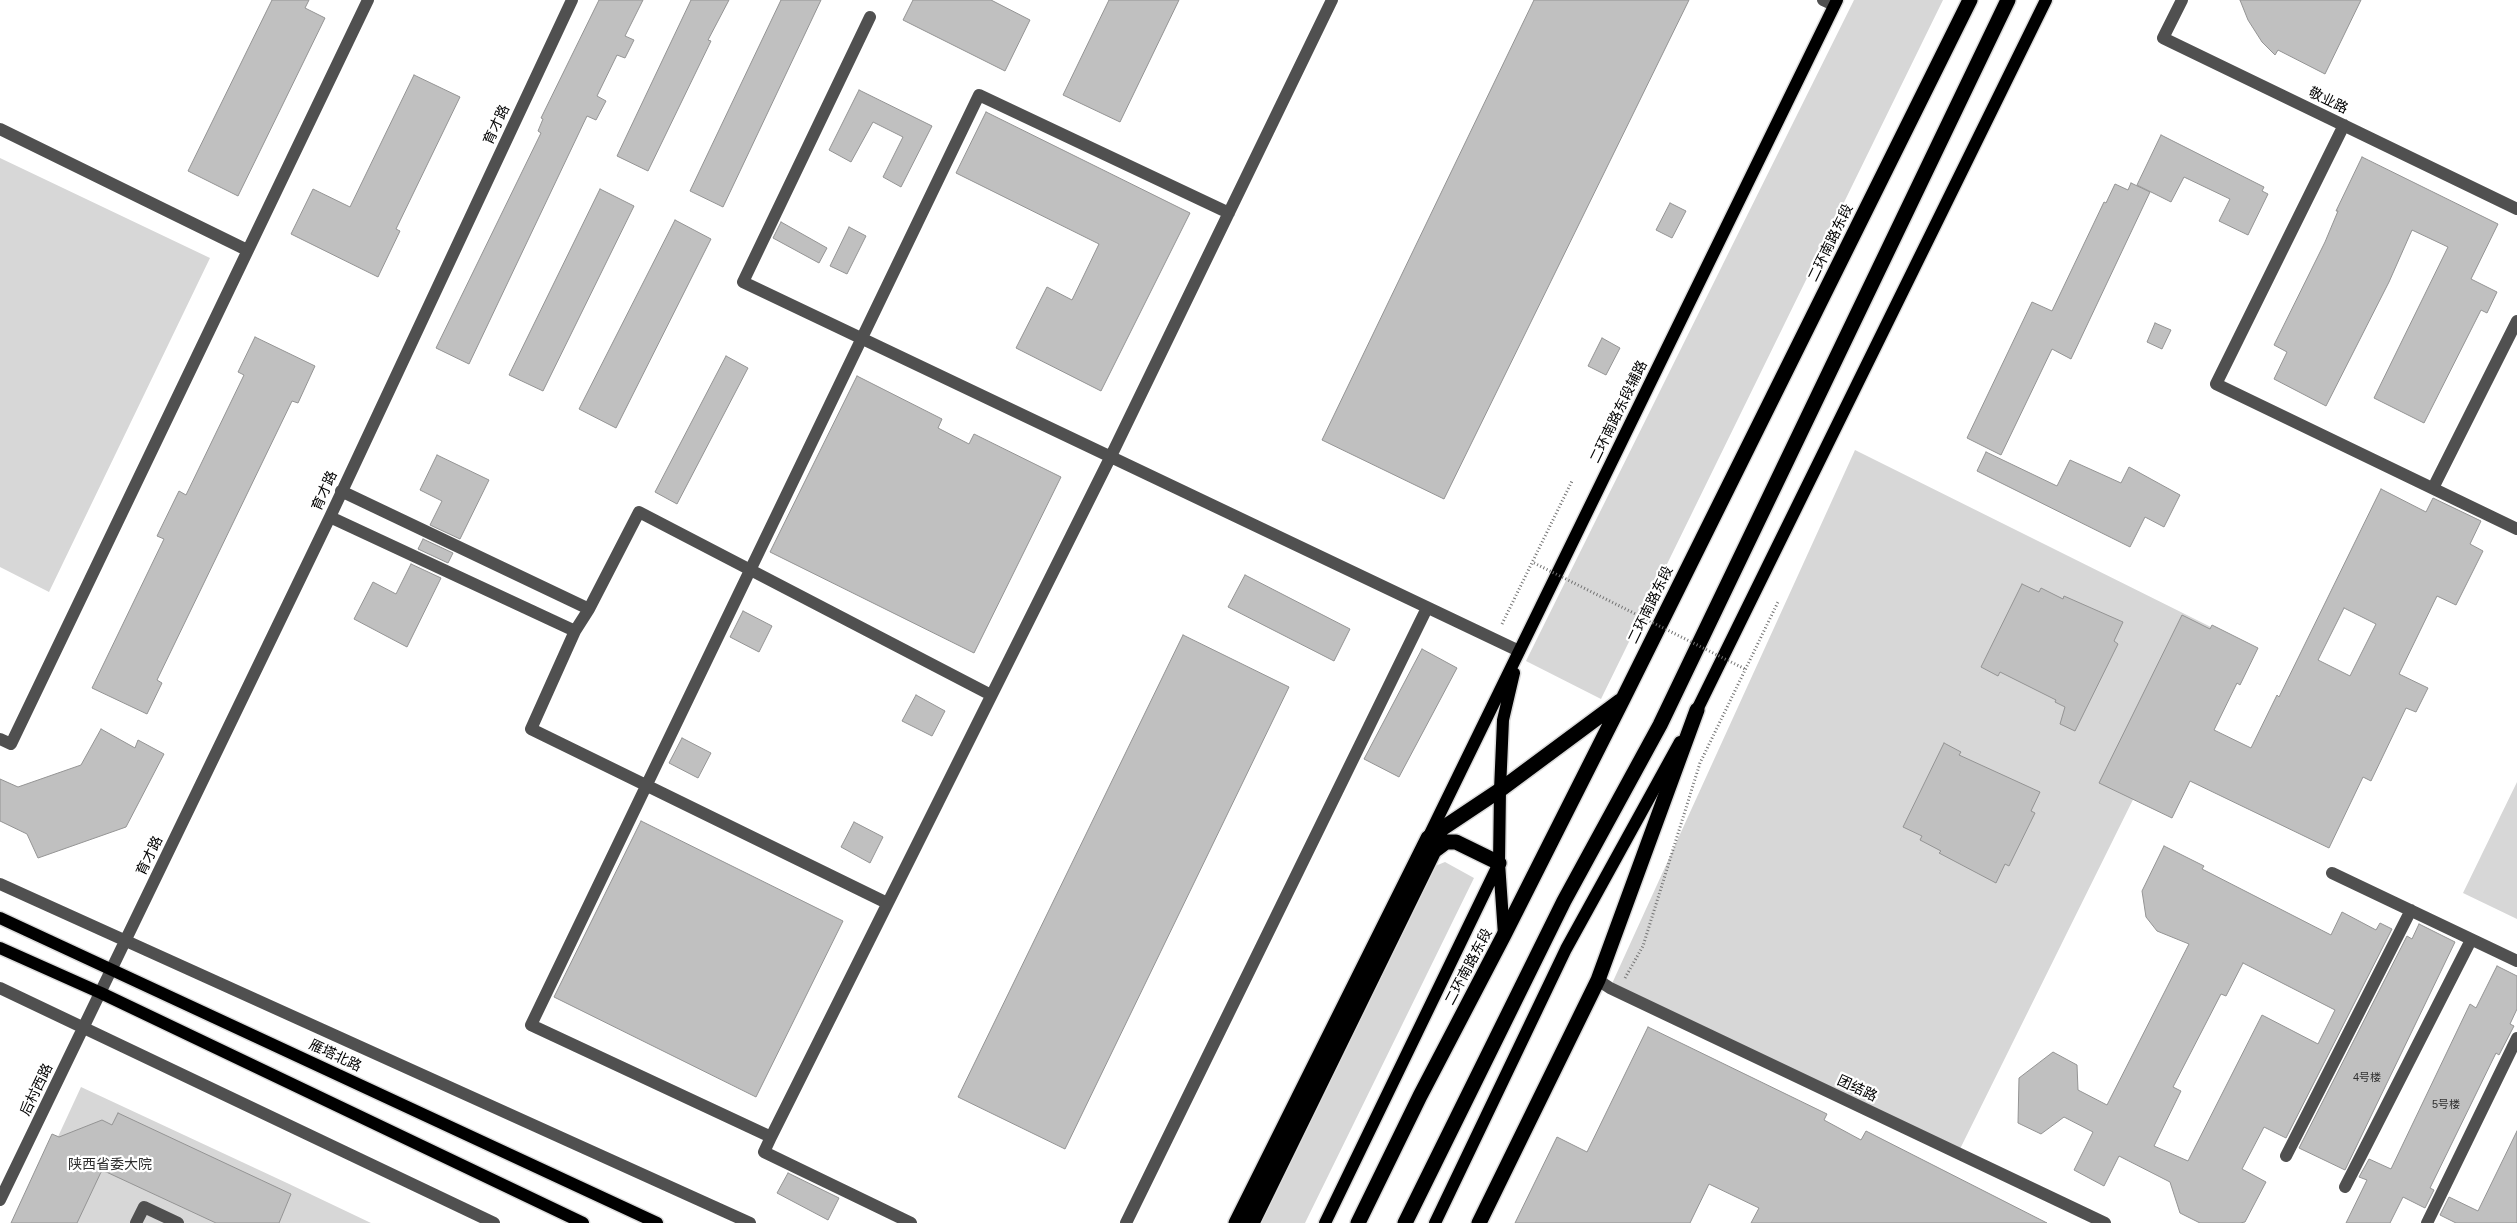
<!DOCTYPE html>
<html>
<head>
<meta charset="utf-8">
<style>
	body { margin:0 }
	canvas { display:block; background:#fff }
</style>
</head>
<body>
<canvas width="2517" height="1223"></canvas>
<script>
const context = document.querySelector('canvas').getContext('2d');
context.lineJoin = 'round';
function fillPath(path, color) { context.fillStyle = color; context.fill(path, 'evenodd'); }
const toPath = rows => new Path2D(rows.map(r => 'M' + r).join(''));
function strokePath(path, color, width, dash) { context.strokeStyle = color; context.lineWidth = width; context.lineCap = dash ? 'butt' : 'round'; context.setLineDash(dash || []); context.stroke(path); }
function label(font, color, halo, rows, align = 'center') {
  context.font = font + ' Helvetica,"Noto Sans SC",sans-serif'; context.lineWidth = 4.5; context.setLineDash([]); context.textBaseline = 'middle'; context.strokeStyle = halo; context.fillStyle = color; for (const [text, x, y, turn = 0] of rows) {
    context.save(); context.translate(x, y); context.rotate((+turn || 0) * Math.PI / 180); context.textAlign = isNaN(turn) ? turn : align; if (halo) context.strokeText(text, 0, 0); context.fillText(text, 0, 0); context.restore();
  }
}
const green = toPath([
	[1854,0,1943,0,1601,699,1526,661],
	[0,158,210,258,49,592,0,567],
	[1855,450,2217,630,1958,1153,1610,988],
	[2517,782,2517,919,2463,893],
	[1445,862,1474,878,1305,1223,1261,1223,1435,866],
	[81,1087,287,1183,371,1223,18,1223]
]);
const building = toPath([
	[272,0,309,0,305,8,325,18,238,196,188,171,272,0],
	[599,0,643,0,625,36,634,40,625,58,617,55,597,96,606,101,596,120,587,116,469,364,436,348,541,133,538,131,543,119,541,118,599,0],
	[691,0,729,0,708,40,711,41,648,171,617,156,691,0],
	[781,0,821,0,723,207,690,191,781,0],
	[913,0,991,0,1030,20,1005,71,903,20,913,0],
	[1109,0,1179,0,1120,122,1063,95,1109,0],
	[1534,0,1689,0,1444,499,1322,440,1534,0],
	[2240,0,2361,0,2325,74,2278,50,2275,55,2262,42,2248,20,2240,0],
	[414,75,460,97,396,229,400,231,378,277,291,234,313,189,350,207,414,75],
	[859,90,932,126,901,187,883,177,903,137,873,122,851,162,829,150,859,90],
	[986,112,1190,213,1101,391,1016,348,1047,287,1072,300,1099,244,956,173,986,112],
	[2161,135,2264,187,2262,191,2268,194,2248,235,2219,221,2230,199,2184,177,2171,202,2137,185,2161,135],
	[2362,157,2498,224,2471,279,2497,292,2487,313,2481,310,2424,423,2374,398,2448,247,2412,230,2389,282,2326,406,2274,379,2287,352,2274,345,2325,242,2338,211,2336,211,2362,157],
	[2131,183,2150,192,2071,359,2052,349,2001,455,1967,438,2032,302,2052,311,2104,202,2106,203,2115,184,2128,190,2131,183],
	[600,189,634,206,543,391,509,375,600,189],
	[1670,203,1686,211,1672,238,1656,230,1670,203],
	[675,220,711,239,616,428,579,409,675,220],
	[781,222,827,248,819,263,773,238,781,222],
	[849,227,866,236,847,274,830,266,849,227],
	[2155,323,2171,330,2162,349,2147,342,2155,323],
	[255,337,315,366,298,403,292,401,157,680,162,683,147,714,92,688,164,539,157,536,179,491,186,495,244,375,238,372,255,337],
	[1602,338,1620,348,1606,375,1588,366,1602,338],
	[726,356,748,368,677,504,655,492,726,356],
	[857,376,942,419,938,428,969,444,974,434,1061,477,974,653,770,552,857,376],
	[1986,452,2057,486,2070,460,2121,483,2129,467,2180,495,2164,527,2145,517,2130,547,1977,471,1986,452],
	[437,455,489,480,460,539,430,525,442,501,420,490,437,455],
	[2381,489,2426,512,2433,498,2481,521,2470,544,2483,551,2456,605,2437,596,2399,674,2428,688,2416,712,2406,708,2371,781,2363,777,2329,848,2190,781,2172,818,2099,783,2182,615,2210,629,2212,625,2258,648,2240,685,2237,683,2214,730,2251,748,2277,695,2279,697,2381,489],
	[2344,608,2376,624,2350,676,2318,660,2344,608],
	[423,539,453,553,448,563,418,549,423,539],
	[411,564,441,578,407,647,354,619,373,582,396,594,411,564],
	[1245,575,1350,629,1334,661,1228,607,1245,575],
	[2022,584,2039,592,2041,588,2063,599,2064,596,2123,622,2114,641,2118,644,2075,731,2060,724,2065,707,2055,702,2056,700,2000,672,1998,676,1981,667,2022,584],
	[743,611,772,626,759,652,730,637,743,611],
	[1183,635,1289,687,1065,1149,958,1097,1183,635],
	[1422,649,1457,668,1399,777,1364,759,1422,649],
	[916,695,945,711,932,736,902,721,916,695],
	[101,729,135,748,138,740,164,754,126,827,38,858,27,834,0,821,0,779,18,787,81,765,101,729],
	[682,738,711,753,698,778,669,763,682,738],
	[1944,743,1961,752,1959,755,2040,792,2031,811,2035,813,2009,866,2005,864,1996,883,1939,853,1941,851,1920,840,1922,836,1903,827,1944,743],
	[641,821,843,921,756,1097,554,997,641,821],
	[854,822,883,837,870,863,841,847,854,822],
	[2164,846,2204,866,2202,869,2331,935,2342,912,2376,930,2380,923,2392,929,2286,1138,2264,1127,2242,1169,2266,1182,2245,1222,2240,1223,2200,1223,2180,1213,2170,1182,2119,1156,2104,1186,2074,1170,2093,1132,2064,1117,2041,1134,2018,1123,2019,1078,2053,1052,2077,1065,2078,1090,2107,1105,2189,944,2157,931,2146,917,2142,891,2164,846],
	[2243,963,2335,1010,2318,1044,2262,1015,2188,1161,2154,1146,2181,1091,2173,1087,2221,994,2226,996,2243,963],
	[2419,924,2455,942,2345,1170,2299,1148,2407,936,2412,939,2419,924],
	[2497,966,2517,976,2517,1009,2510,1024,2514,1026,2499,1055,2496,1053,2430,1188,2434,1190,2425,1208,2403,1197,2390,1223,2346,1223,2367,1180,2359,1177,2369,1159,2391,1169,2470,1004,2476,1008,2497,966],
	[1648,1027,1827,1114,1824,1120,1861,1140,1866,1131,2047,1223,1751,1223,1759,1208,1709,1184,1690,1223,1515,1223,1557,1137,1587,1152,1648,1027],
	[118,1113,291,1194,279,1223,216,1223,102,1170,77,1223,11,1223,52,1134,59,1137,102,1120,112,1125,118,1113],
	[2517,1131,2517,1223,2456,1223,2440,1215,2449,1197,2478,1211,2517,1131],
	[788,1173,839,1198,828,1220,777,1193,788,1173]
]);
const path = toPath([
	[1502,624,1572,481],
	[1625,978,1643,946,1700,763,1778,602]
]);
const minor = toPath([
	[1823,0,1834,5],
	[2182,0,2163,38,2517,209],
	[870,17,743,282,1519,651],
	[2344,125,2216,384,2517,529],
	[0,129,247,250],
	[1229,213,979,95,531,1025,771,1137,1111,456,1332,0],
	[2433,488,2517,321],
	[341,491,589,609],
	[330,517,575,631],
	[0,739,11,744,368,0],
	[2332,873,2517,961],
	[0,884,750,1223],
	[887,903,531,729,575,631,589,609,639,512,991,695],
	[1598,980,1610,988,2105,1223],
	[0,988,494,1223],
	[771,1137,764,1152,911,1223],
	[2286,1156,2411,910],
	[2345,1187,2471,940],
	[0,1200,330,517,572,0],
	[136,1223,144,1207,178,1223],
	[1126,1223,1427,608],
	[2427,1223,2517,1038]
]);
const major = toPath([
	[1693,718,2046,0],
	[1428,838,1837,0],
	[0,918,657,1223],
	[1504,935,1499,863,1500,790,1503,720,1514,673],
	[0,948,101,993,583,1223],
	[1325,1223,1499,863],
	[1435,1223,1566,949,1680,742]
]);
const highway = toPath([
	[1236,1223,1428,838,1500,790,1620,701],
	[1252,1223,1434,851,1446,842,1456,842,1499,863],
	[1358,1223,1420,1096,1504,935,1623,699,1970,0],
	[1405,1223,1564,901,1660,725,2008,0],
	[1479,1223,1598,980,1697,710]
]);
const pathBridge = toPath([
	[1534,563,1745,669]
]);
const numberNames = [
	["4号楼",2367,1078],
	["5号楼",2446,1105]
];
const streetNames = [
	["敬业路",2328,101,26],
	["育才路",497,125,-65],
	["二环南路东段",1831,243,-64],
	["二环南路东段辅路",1619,412,-64],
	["育才路",325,491,-66],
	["二环南路东段",1651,605,-64],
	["育才路",150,856,-64],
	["二环南路东段",1469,967,-62],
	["雁塔北路",335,1056,25],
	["团结路",1857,1089,25],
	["后村西路",37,1090,-64]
];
const parkNames = [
	["陕西省委大院",110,1165]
];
fillPath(green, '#d7d7d7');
fillPath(building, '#c0c0c0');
strokePath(building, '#949494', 1);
strokePath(major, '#dbdbdb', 15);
strokePath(highway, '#dbdbdb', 18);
strokePath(path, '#727272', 3, [1, 2.5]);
strokePath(minor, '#505050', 12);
strokePath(major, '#000', 12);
strokePath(highway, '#000', 15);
strokePath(pathBridge, '#727272', 3, [1, 2.5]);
label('11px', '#303030', null, numberNames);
label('14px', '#000', '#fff', streetNames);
label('14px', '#2e2e2e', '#fff', parkNames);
</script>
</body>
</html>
